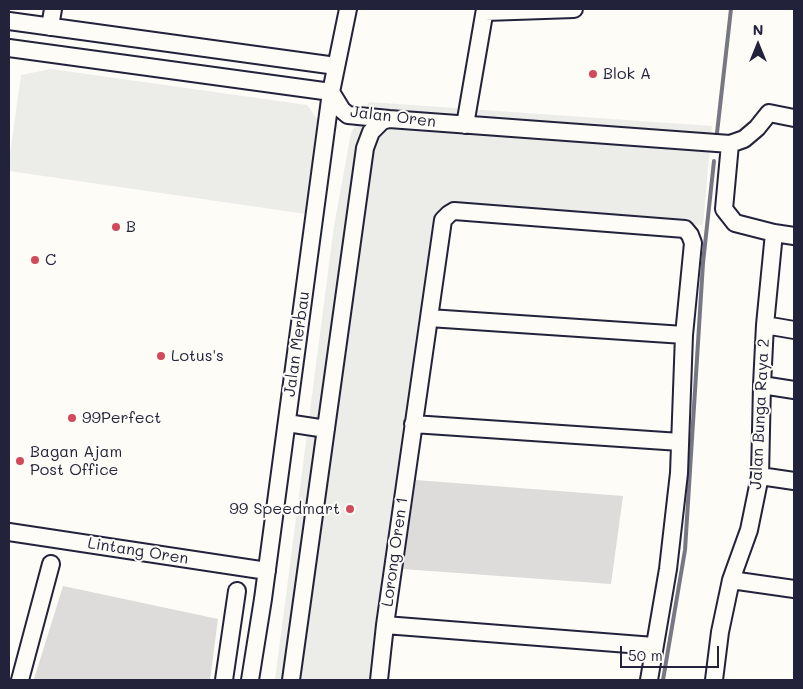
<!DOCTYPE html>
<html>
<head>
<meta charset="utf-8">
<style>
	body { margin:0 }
	#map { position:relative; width:803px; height:689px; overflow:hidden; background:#fdfcf7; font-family:Mali,sans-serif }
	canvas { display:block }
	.frame { position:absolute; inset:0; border:10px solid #22223b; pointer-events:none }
	.north { position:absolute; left:733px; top:20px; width:50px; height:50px; -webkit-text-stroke:4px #fdfcf7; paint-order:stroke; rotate:0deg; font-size:14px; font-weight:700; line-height:20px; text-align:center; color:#22223b }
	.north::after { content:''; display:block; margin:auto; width:18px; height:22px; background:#22223b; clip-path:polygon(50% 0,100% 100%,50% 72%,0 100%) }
	.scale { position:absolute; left:620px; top:646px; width:99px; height:22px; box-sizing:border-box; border:2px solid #22223b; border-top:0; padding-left:6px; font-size:15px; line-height:18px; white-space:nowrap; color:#22223b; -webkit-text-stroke:4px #fdfcf7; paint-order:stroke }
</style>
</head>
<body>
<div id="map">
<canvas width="803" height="689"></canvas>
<div class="frame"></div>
<div class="north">N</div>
<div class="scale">50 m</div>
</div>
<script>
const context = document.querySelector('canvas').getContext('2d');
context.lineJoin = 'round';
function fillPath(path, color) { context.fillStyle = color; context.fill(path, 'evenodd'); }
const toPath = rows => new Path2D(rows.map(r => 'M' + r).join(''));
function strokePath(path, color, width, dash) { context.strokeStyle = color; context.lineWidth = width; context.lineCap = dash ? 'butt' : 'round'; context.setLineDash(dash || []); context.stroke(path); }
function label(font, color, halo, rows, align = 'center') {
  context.font = font + ' Mali,sans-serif'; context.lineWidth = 4; context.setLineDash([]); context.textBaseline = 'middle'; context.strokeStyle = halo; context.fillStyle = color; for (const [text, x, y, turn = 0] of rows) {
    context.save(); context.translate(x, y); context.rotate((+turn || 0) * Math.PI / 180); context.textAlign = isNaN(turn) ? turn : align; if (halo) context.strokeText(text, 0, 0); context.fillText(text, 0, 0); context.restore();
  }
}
const built = toPath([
	[51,69,307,105,318,120,306,214,9,171,9,162,21,75],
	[369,102,712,126,703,225,452,208,437,222,371,680,275,680,334,226,351,133]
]);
const green = toPath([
	[416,480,623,496,611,584,402,569],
	[63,586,218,619,210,680,35,680,34,679]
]);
const stream = toPath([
	[717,133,731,9],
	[663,680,685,550,703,263,714,161]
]);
const street = toPath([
	[485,12,574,9],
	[9,21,336,66],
	[50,27,53,9],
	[9,48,331,92,342,110,348,115,389,119,730,144,744,139,757,128,769,113,794,118],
	[465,125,485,9],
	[730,144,724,209,735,223,774,233,794,236],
	[429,318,684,335],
	[765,325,794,330],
	[762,385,794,390],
	[287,423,326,429],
	[413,424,680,442],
	[760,476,794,481],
	[9,532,267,571],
	[731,580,794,589],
	[385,625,654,646],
	[20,680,51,564],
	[224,680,237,591],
	[250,680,263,599,331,92,348,9],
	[291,680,365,148,371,132,382,121,389,119],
	[379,680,385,625,443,220,449,214,454,211,685,229,690,235,693,243,684,335,679,473,668,569,649,680],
	[714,680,720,632,731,580,749,530,760,476,762,385,765,325,774,233]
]);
const markers = [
	[593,74,5,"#d1495b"],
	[116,227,5,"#d1495b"],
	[35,260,5,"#d1495b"],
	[161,356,5,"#d1495b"],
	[72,418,5,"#d1495b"],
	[20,461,5,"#d1495b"],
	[350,509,5,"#d1495b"]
];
const poiNames = [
	["Blok A",603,74],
	["B",126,227],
	["C",45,260],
	["Lotus's",171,356],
	["99Perfect",82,418],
	["Bagan Ajam",30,452],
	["Post Office",30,470],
	["99 Speedmart",340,509,"right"]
];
const streetNames = [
	["Jalan Oren",393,117,7],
	["Jalan Merbau",297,344,-82],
	["Jalan Bunga Raya 2",760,414,-87],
	["Lintang Oren",138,551,9],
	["Lorong Oren 1",395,552,-82]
];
fillPath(built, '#ecece9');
fillPath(green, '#dddcdb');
strokePath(stream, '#787885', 4);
strokePath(street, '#22223b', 20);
strokePath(street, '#fdfcf7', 16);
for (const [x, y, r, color] of markers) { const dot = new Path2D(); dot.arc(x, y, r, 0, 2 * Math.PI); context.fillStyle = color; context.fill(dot); strokePath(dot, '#fdfcf7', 2); }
label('16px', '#22223b', '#fdfcf7', poiNames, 'left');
label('16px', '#22223b', '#fdfcf7', streetNames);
</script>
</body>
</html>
